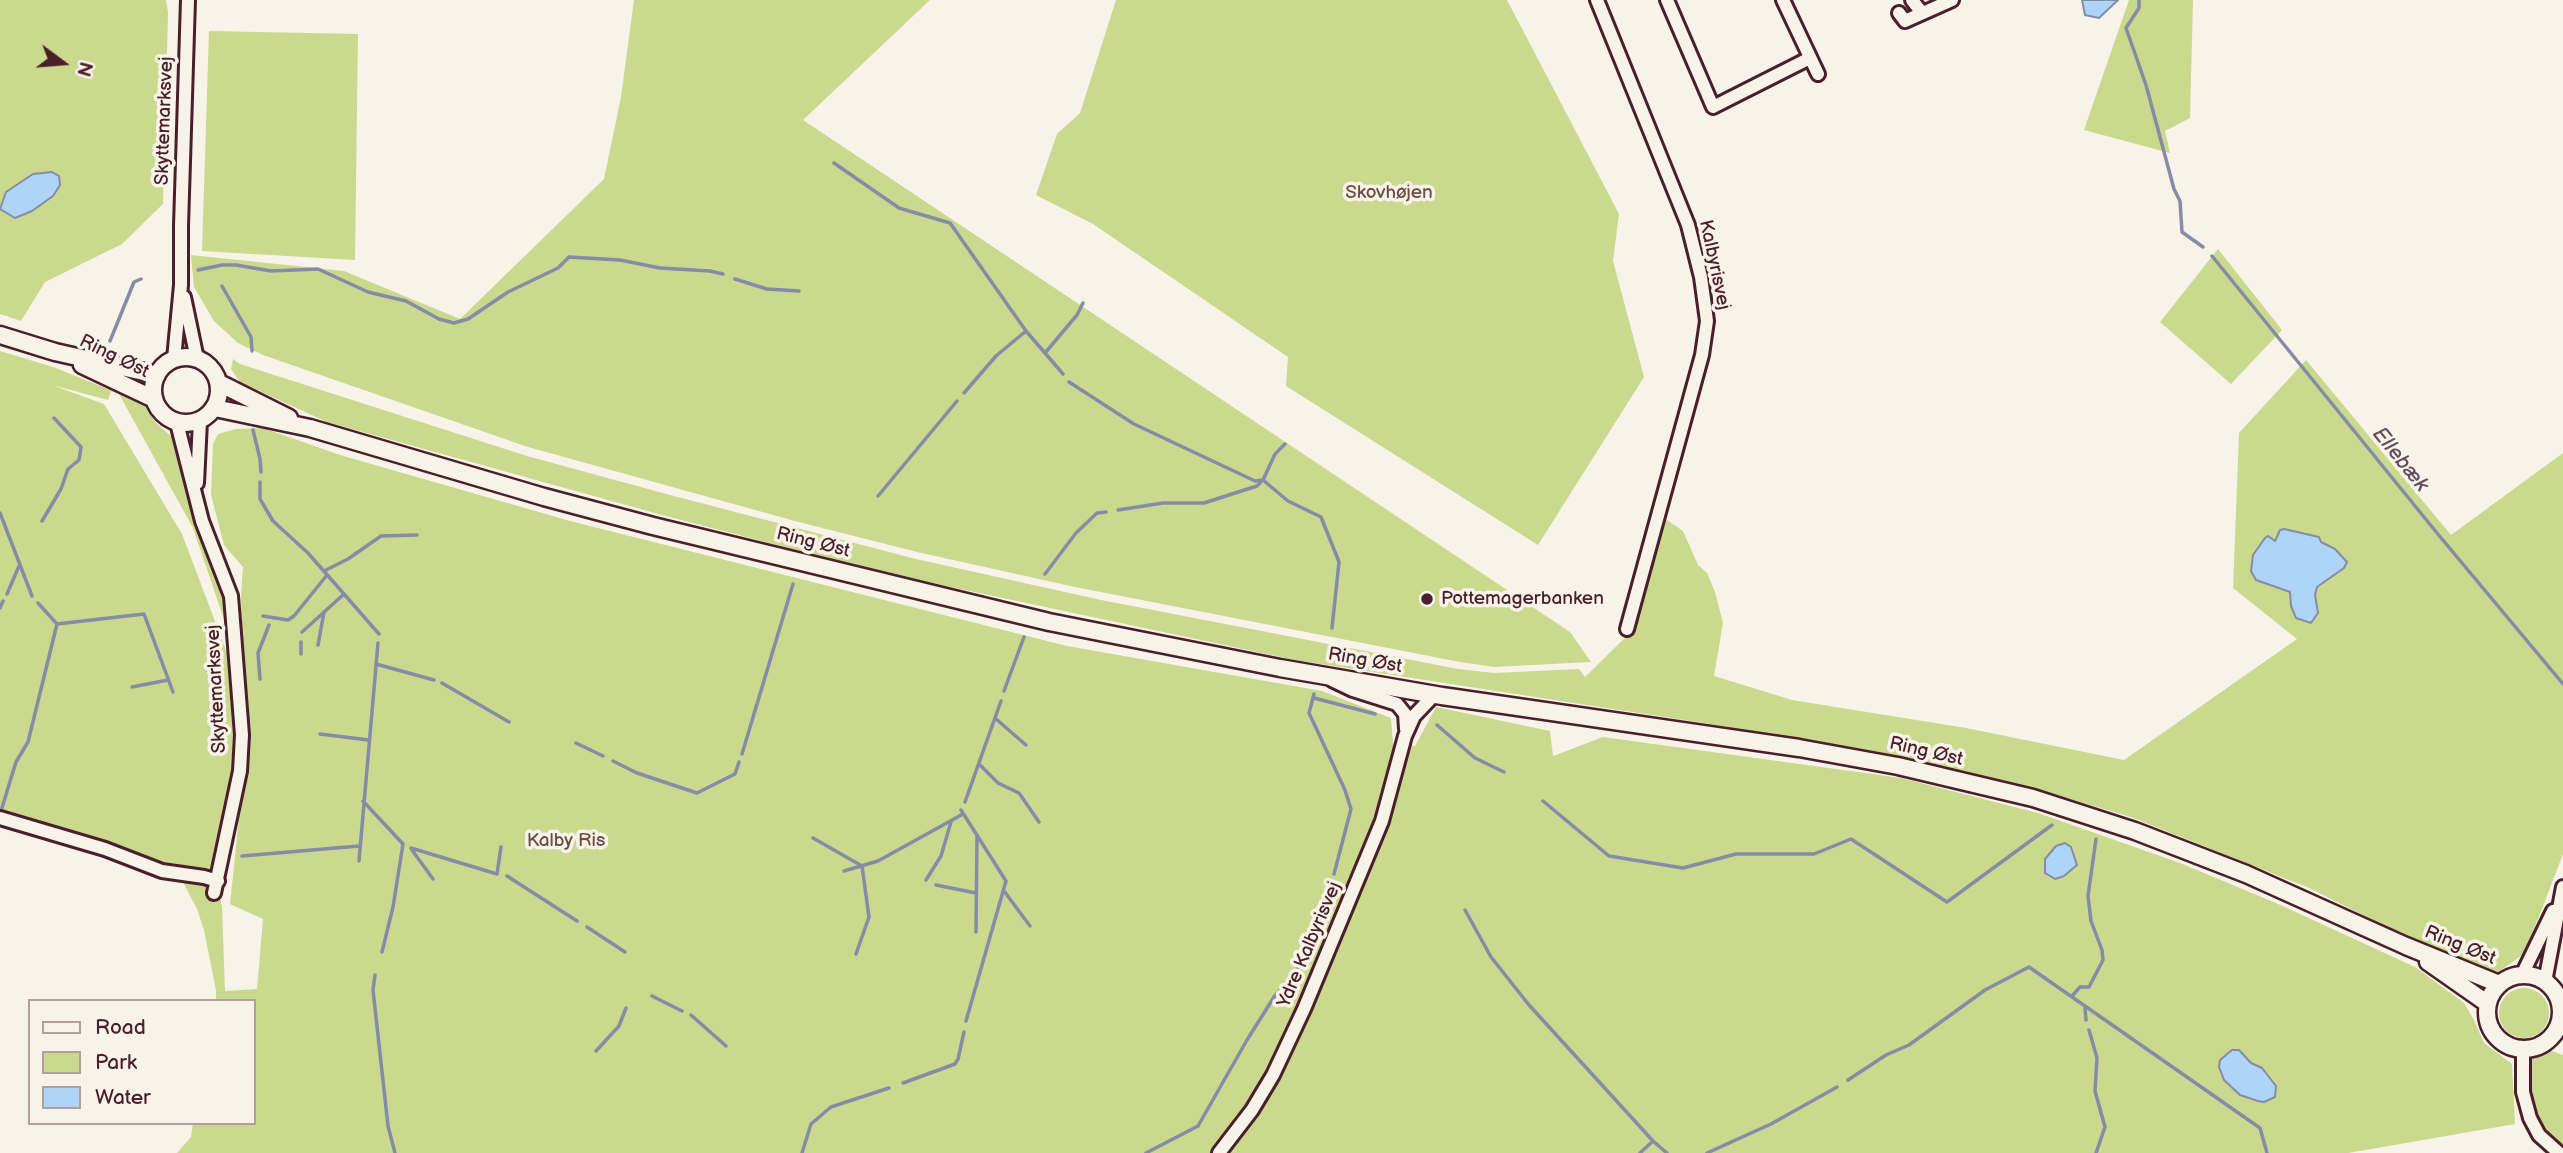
<!DOCTYPE html>
<html>
<head>
<meta charset="utf-8">
<style>
	body { margin:0 }
	#map { position:relative; width:2563px; height:1153px; overflow:hidden; background:#f7f3e8; font-family:"Balsamiq Sans",sans-serif }
	canvas { display:block }
	.legend { position:absolute; left:28px; top:999px; width:228px; height:126px; box-sizing:border-box; background:#f7f3e8; border:2px solid #b29e9c; margin:0; padding:9px 12px; list-style:none; font-size:21px; color:#4a1f2b }
	.legend li { display:flex; align-items:center; gap:14px; height:35px }
	.legend b { width:35px; border:2px solid #b29e9c }
	.north { position:absolute; left:28px; top:28px; width:70px; height:70px; -webkit-text-stroke:5px #f7f3e8; paint-order:stroke; rotate:106deg; font-size:19px; font-weight:700; line-height:28px; text-align:center; color:#4a1f2b }
	.north::after { content:''; display:block; margin:auto; width:24px; height:32px; background:#4a1f2b; clip-path:polygon(50% 0,100% 100%,50% 72%,0 100%) }
</style>
</head>
<body>
<div id="map">
<canvas width="2563" height="1153"></canvas>
<ul class="legend">
<li><b style="height:9px;background:#f7f3e8"></b>Road</li>
<li><b style="height:19px;background:#cad98d"></b>Park</li>
<li><b style="height:19px;background:#aed4f7"></b>Water</li>
</ul>
<div class="north">N</div>
</div>
<script>
const context = document.querySelector('canvas').getContext('2d');
context.lineJoin = 'round';
function fillPath(path, color) { context.fillStyle = color; context.fill(path, 'evenodd'); }
const toPath = rows => new Path2D(rows.map(r => 'M' + r).join(''));
function strokePath(path, color, width, dash) { context.strokeStyle = color; context.lineWidth = width; context.lineCap = dash ? 'butt' : 'round'; context.setLineDash(dash || []); context.stroke(path); }
function label(font, color, halo, rows, align = 'center') {
  context.font = font + ' "Balsamiq Sans",sans-serif'; context.lineWidth = 7; context.setLineDash([]); context.textBaseline = 'middle'; context.strokeStyle = halo; context.fillStyle = color; for (const [text, x, y, turn = 0] of rows) {
    context.save(); context.translate(x, y); context.rotate((+turn || 0) * Math.PI / 180); context.textAlign = isNaN(turn) ? turn : align; if (halo) context.strokeText(text, 0, 0); context.fillText(text, 0, 0); context.restore();
  }
}
const green = toPath([
	[0,0,166,0,168,13,163,204,122,244,45,282,21,321,0,314],
	[634,0,930,0,803,120,1570,632,1591,662,1494,667,1460,662,1075,587,917,552,795,521,528,447,263,355,238,343,214,321,194,287,191,255,344,271,460,319,604,179,621,97],
	[1116,0,1507,0,1619,214,1613,261,1644,377,1538,545,1286,386,1288,357,1093,224,1036,195,1057,134,1080,113],
	[2129,0,2193,0,2190,118,2165,131,2170,153,2084,130],
	[209,31,358,34,355,260,202,251],
	[2218,249,2282,330,2231,384,2160,322],
	[0,351,53,367,143,403,156,423,173,438,195,525,224,598,228,631,193,528,119,394,111,391,108,400,52,385,104,404,182,534,227,653,235,760,214,866,222,907,225,991,257,989,263,919,230,904,245,761,241,596,243,567,224,545,211,495,213,444,218,434,236,429,263,428,340,455,570,521,1067,646,1322,691,1391,718,1393,744,1415,746,1436,707,1550,731,1553,756,1603,737,1901,778,2038,813,2180,863,2276,903,2415,967,2464,1003,2474,1020,2484,1043,2512,1064,2515,1124,2348,1153,177,1153,191,1137,193,1123,254,1123,254,1001,216,1001,216,990,204,930,197,909,183,882,0,825],
	[2239,1050,2251,1063,2271,1100,2258,1101,2240,1095],
	[233,359,240,364,527,456,670,495,916,559,1101,600,1458,669,1494,673,1579,669,1585,677,1632,631,1664,518,1683,531,1698,565,1707,573,1715,592,1723,623,1714,676,1792,700,1966,728,2124,760,2297,639,2233,588,2239,433,2306,360,2451,535,2563,453,2563,854,2525,953,2494,975,2411,939,2309,888,2131,817,2033,788,1903,758,1704,723,1295,660,885,573,662,515,327,422,240,382,231,369],
	'2499 1013a25 25 0 1 1 50 0a25 25 0 1 1-50 0Z',
	[2549,1050,2563,1055,2563,1149,2541,1129,2533,1111,2529,1092,2528,1064,2534,1054]
]);
const water = toPath([
	[2082,0,2118,0,2099,18,2085,15,2082,0],
	[52,172,59,176,60,185,53,196,32,211,15,218,0,209,6,192,33,174,52,172],
	[2284,529,2319,537,2321,542,2335,549,2347,562,2344,568,2317,587,2315,595,2318,613,2311,623,2296,618,2291,606,2290,592,2256,580,2251,571,2253,555,2265,538,2268,536,2275,541,2280,530,2284,529],
	[2065,843,2071,847,2077,865,2064,876,2055,879,2045,873,2045,859,2056,846,2065,843],
	[2232,1050,2239,1050,2251,1063,2262,1068,2276,1086,2275,1097,2264,1102,2258,1101,2240,1095,2224,1080,2219,1067,2220,1060,2232,1050]
]);
const stream = toPath([
	[2139,0,2139,8,2126,28,2146,85,2174,189,2180,201,2182,232,2203,247],
	[834,163,899,208,950,223,1026,331,1063,374],
	[2212,256,2437,533,2563,684],
	[198,270,222,265,236,265,271,271,318,269,368,292,406,301,439,319,454,323,468,319,508,292,558,268,569,257,620,260,660,268,710,271,723,274],
	[735,279,767,289,799,291],
	[222,286,251,337,252,351],
	[110,341,134,282,141,279],
	[1045,353,1077,315,1083,303],
	[1069,382,1134,424,1255,481,1263,480],
	[964,393,996,356,1026,331],
	[253,430,260,459,261,472],
	[1285,444,1275,454,1263,480,1288,501,1321,517,1339,562,1332,628],
	[260,482,260,499,273,521,308,553,379,634],
	[878,496,957,401],
	[1118,510,1163,503,1204,503,1257,486,1261,482],
	[0,513,32,596],
	[42,521,61,489,68,469,79,460,81,447,54,418],
	[324,571,348,559,381,536,417,535],
	[1045,574,1076,533,1097,513,1106,512],
	[7,594,19,566],
	[0,608,3,601],
	[263,616,288,620,294,616,327,575],
	[57,624,144,614,173,692],
	[302,632,344,594],
	[301,642,301,654],
	[318,645,324,612],
	[376,664,434,680],
	[260,679,258,653,269,625],
	[442,683,509,722],
	[132,687,168,680],
	[1004,691,1024,637],
	[1314,694,1309,713,1345,790,1351,809,1334,874],
	[1314,698,1375,714],
	[996,719,1026,745],
	[1437,725,1475,758,1504,772],
	[320,734,369,740],
	[576,743,603,756],
	[742,754,793,584],
	[613,761,637,773,697,793,735,774,739,762],
	[980,765,998,783,1019,793,1039,822],
	[363,801,403,844,393,907,382,952],
	[1543,801,1609,856,1683,868,1736,854,1814,854,1851,839,1947,902,2052,825],
	[965,802,1001,701],
	[961,810,1006,881,966,1021],
	[1,811,16,762,28,742,57,624,38,603],
	[813,838,862,866,869,917,856,954],
	[411,848,497,874,501,847],
	[412,850,433,879],
	[242,856,359,846],
	[359,861,378,643],
	[844,871,878,861,963,814],
	[507,876,577,921],
	[926,880,941,856,951,822],
	[936,885,976,893],
	[1004,891,1030,926],
	[1465,910,1491,957,1529,1005,1653,1141,1667,1153],
	[587,927,625,952],
	[976,932,977,836],
	[375,975,373,990,388,1126,395,1153],
	[652,996,682,1011],
	[2072,996,2080,987,2089,987,2103,960,2102,950,2091,921,2088,896,2096,839],
	[2085,1008,2086,1020],
	[691,1015,726,1046],
	[2089,1030,2097,1058,2095,1091,2105,1127,2096,1153],
	[596,1051,619,1026,626,1008],
	[1848,1080,1886,1055,1909,1045,1985,990,2029,967,2260,1128,2267,1153],
	[903,1083,955,1064,958,1059,964,1032],
	[802,1153,811,1124,831,1107,889,1088],
	[1146,1153,1198,1126,1247,1040,1274,997,1296,972,1310,932,1324,908,1331,885],
	[1640,1153,1653,1141],
	[1707,1153,1771,1124,1837,1087]
]);
const minor = toPath([
	[1597,0,1688,225,1701,277,1707,321,1702,355,1627,629],
	[1667,0,1713,107,1810,58],
	[1783,0,1818,74],
	[1912,0,1922,13],
	[1899,13,1905,21,1952,0],
	[184,297,197,359],
	[174,359,181,285,181,226,188,0],
	[177,423,202,521,231,596,235,646,242,735,240,771,214,893],
	[197,483,200,421],
	[1332,680,1353,690,1397,704,1405,714,1406,729],
	[0,818,105,849,162,871,204,877,218,881],
	[2522,975,2553,911],
	[2545,982,2563,887],
	[2523,1049,2523,1092,2530,1118,2539,1135,2559,1153],
	[1219,1153,1252,1110,1273,1075,1304,1009,1382,821,1405,736,1414,716,1435,694]
]);
const major = toPath([
	[0,335,55,352,157,375],
	'153 390a33 33 0 1 1 66 0a33 33 0 1 1-66 0Z',
	[82,365,154,399],
	[219,383,289,418],
	[215,408,310,428,544,497,653,526,1049,622,1280,668,1442,696,1799,748,1898,766,2033,798,2135,831,2246,874,2406,946,2499,984],
	[2428,962,2488,1004],
	'2487 1012a37 37 0 1 1 74 0a37 37 0 1 1-74 0Z'
]);
const markers = [
	[1427,599,7,"#4a1f2b"]
];
const streetNames = [
	["Skyttemarksvej",165,121,-88],
	["Kalbyrisvej",1714,265,78],
	["Ring Øst",114,357,26],
	["Ring Øst",813,543,14],
	["Ring Øst",1365,661,10],
	["Skyttemarksvej",217,689,-93],
	["Ring Øst",1926,752,13],
	["Ydre Kalbyrisvej",1310,945,-67],
	["Ring Øst",2460,946,22]
];
const parkNames = [
	["Skovhøjen",1389,193],
	["Kalby Ris",566,841]
];
const poiNames = [
	["Pottemagerbanken",1441,599]
];
const waterNames = [
	["Ellebæk",2400,460,51]
];
fillPath(green, '#cad98d');
fillPath(water, '#aed4f7');
strokePath(water, '#868ca5', 2);
strokePath(stream, '#868ca5', 3.5);
strokePath(minor, '#4a1f2b', 18);
strokePath(major, '#4a1f2b', 21);
strokePath(minor, '#f7f3e8', 12);
strokePath(major, '#f7f3e8', 16);
for (const [x, y, r, color] of markers) { const dot = new Path2D(); dot.arc(x, y, r, 0, 2 * Math.PI); context.fillStyle = color; context.fill(dot); strokePath(dot, '#f7f3e8', 2.5); }
label('19px', '#4a1f2b', '#f7f3e8', streetNames);
label('19px', '#6a4e44', '#f7f3e8', parkNames);
label('19px', '#4a1f2b', '#f7f3e8', poiNames, 'left');
label('italic 21px', '#634c5e', '#f7f3e8', waterNames);
</script>
</body>
</html>
